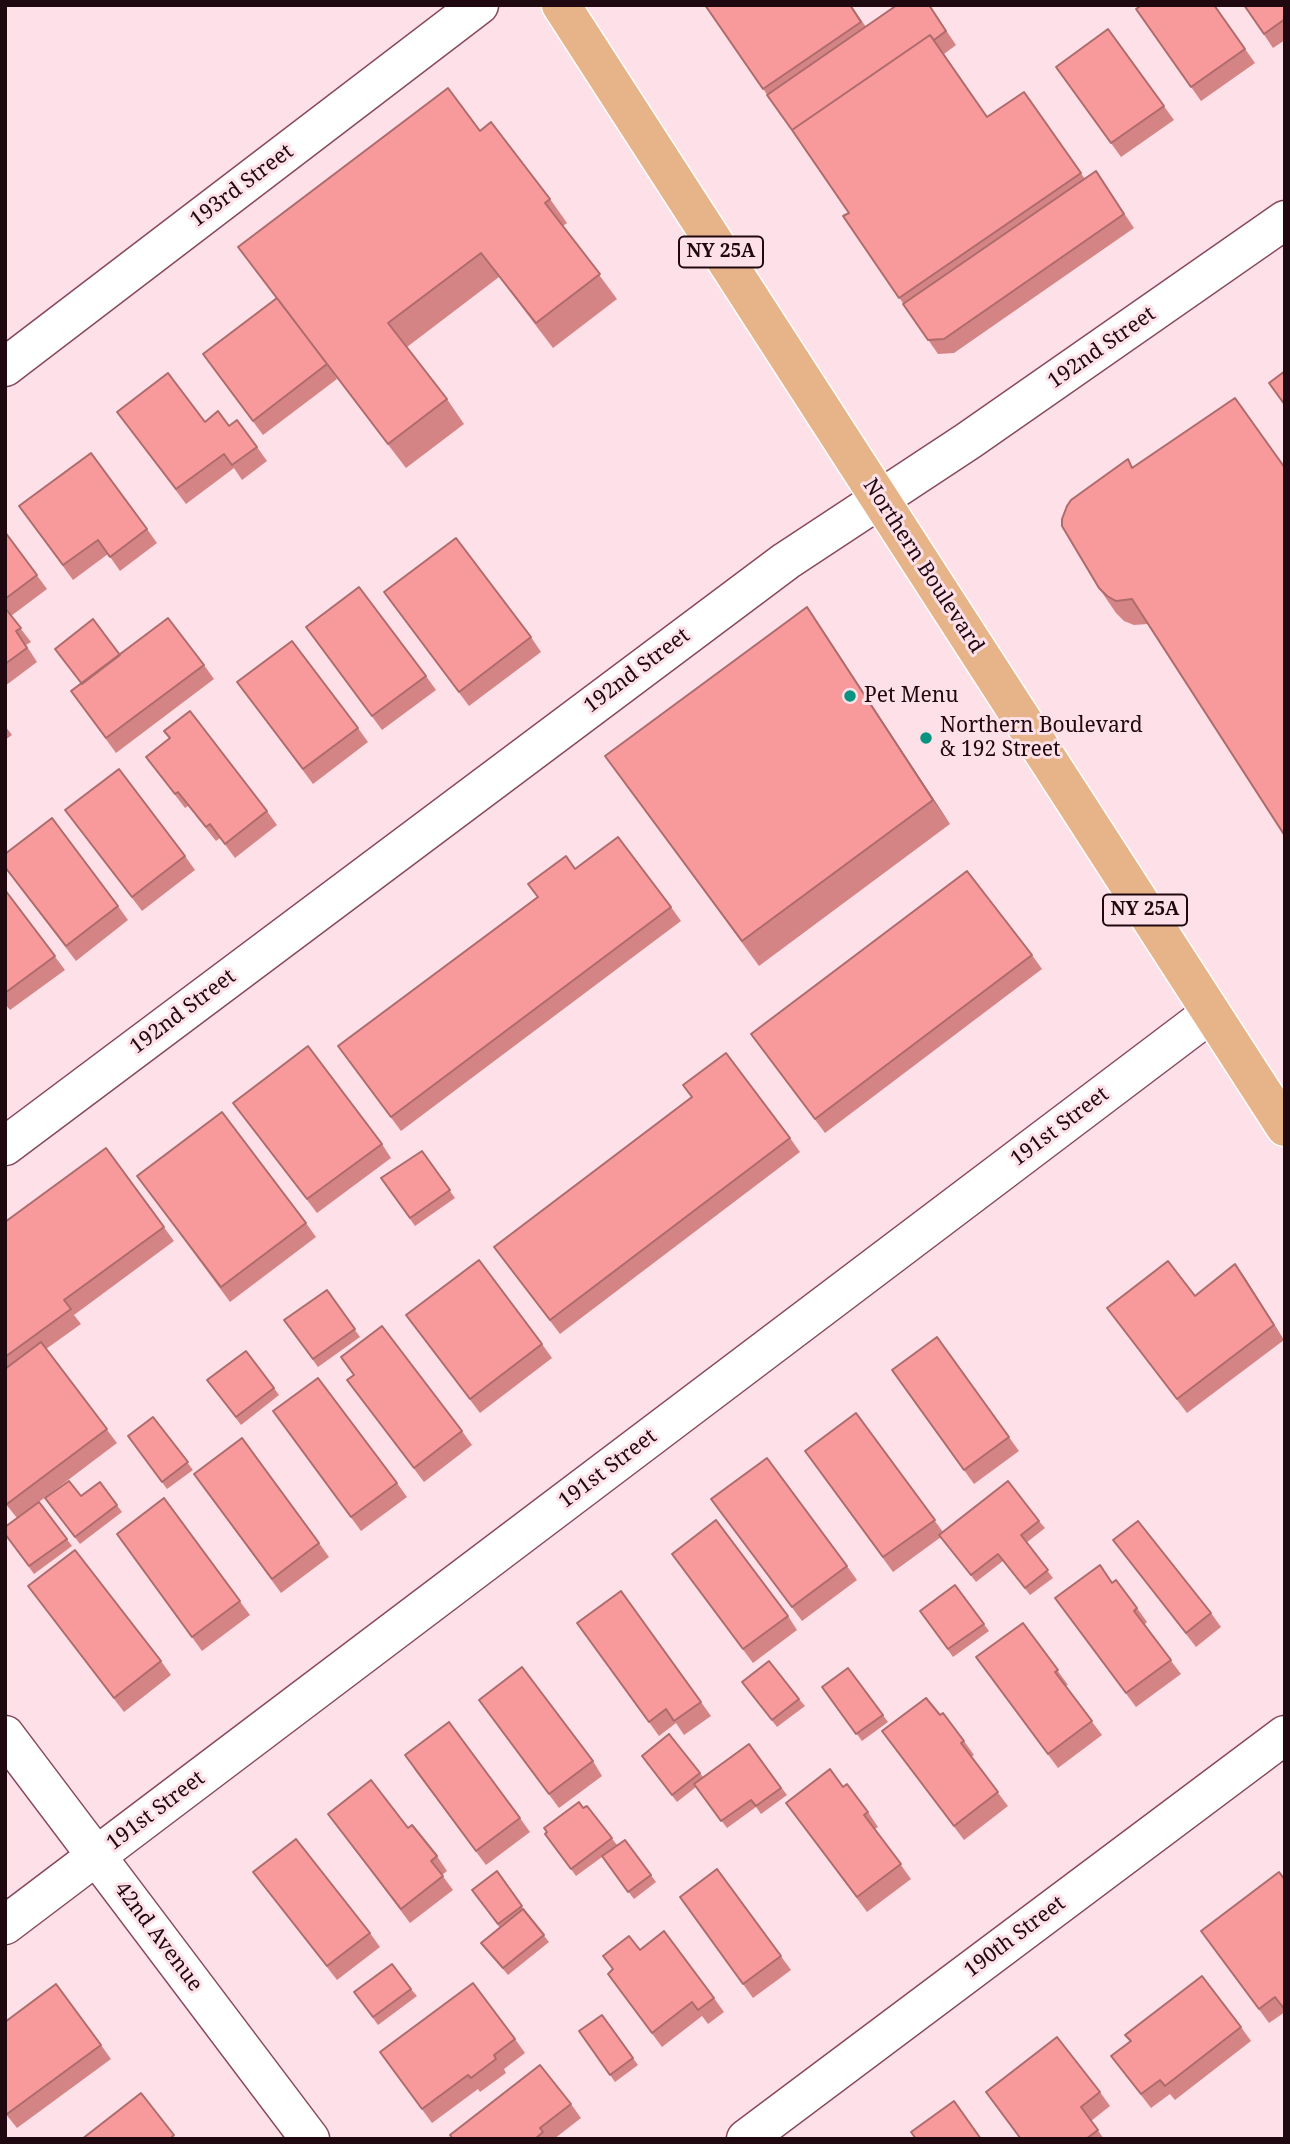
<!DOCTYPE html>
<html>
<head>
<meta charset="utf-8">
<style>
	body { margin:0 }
	#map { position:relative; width:1290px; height:2144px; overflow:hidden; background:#fee0e8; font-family:"Noto Serif",serif }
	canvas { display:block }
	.frame { position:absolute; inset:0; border:7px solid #200811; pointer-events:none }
</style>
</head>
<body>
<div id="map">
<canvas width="1290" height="2144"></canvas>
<div class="frame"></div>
</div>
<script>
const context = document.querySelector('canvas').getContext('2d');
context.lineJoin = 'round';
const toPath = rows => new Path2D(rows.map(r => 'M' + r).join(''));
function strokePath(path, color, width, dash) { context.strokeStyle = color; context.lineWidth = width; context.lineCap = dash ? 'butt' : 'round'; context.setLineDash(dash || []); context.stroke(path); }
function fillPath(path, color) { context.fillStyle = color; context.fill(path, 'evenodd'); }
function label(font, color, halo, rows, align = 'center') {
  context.font = font + ' "Noto Serif",serif'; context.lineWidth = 6; context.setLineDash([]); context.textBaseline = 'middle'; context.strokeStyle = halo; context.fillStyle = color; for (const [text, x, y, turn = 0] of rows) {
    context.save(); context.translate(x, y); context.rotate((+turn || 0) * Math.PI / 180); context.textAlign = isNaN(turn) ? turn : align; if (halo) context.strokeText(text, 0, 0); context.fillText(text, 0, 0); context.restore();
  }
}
const street = toPath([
	[5,367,479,5],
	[5,1146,786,561,968,441,1285,220],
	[5,1735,310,2139],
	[5,1925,1211,1013],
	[746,2139,1285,1735]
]);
const primary = toPath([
	[561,5,1285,1127]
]);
const wall = toPath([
	[705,5,851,5,866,27,929,5,956,45,944,54,987,117,1024,92,1085,179,1096,171,1134,228,954,353,938,354,843,216,849,213],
	[1214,5,1255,63,1201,101,1136,9],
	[1244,5,1285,5,1285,40,1273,48],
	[1108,29,1174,120,1121,157,1056,67],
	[480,131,550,199,567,223,563,226,617,299,553,348,499,277,407,347,447,399,464,424,406,468,333,373,337,379,263,435,203,354,276,298,238,247],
	[117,412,205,422,257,447,267,461,242,480,234,468,186,504],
	[1071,500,1148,624,1134,625,1124,621,1116,613,1099,588],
	[29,520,147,529,157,543,120,571,108,554,73,580],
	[5,532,47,589,11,616,31,642,26,645,37,662,5,686],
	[384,592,531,637,541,652,469,706],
	[807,607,950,824,759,966,605,756],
	[316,641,426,676,436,690,382,730],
	[120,655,204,665,214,679,116,753,71,691],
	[237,682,358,728,368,742,313,784],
	[5,726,12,735,5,740],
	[146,757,267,811,277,825,235,858,220,838,216,841,188,806,185,808],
	[65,810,185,856,195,870,142,911],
	[5,868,118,906,128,920,76,961],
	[575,869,671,907,681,921,401,1131,338,1046,537,897,528,884],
	[5,890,65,970,10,1010,5,1004],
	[1032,955,1042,969,825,1133,751,1034],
	[683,1085,790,1138,800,1152,560,1334,494,1247,692,1097],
	[233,1103,382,1144,391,1158,317,1213],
	[106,1148,174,1241,74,1315,81,1324,46,1349,117,1443,35,1505,39,1502,72,1546,34,1574,5,1534,17,1518,5,1503,5,1222],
	[422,1151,455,1198,415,1226,381,1178],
	[137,1176,306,1223,316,1237,230,1302],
	[1245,1278,1284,1340,1187,1413,1107,1308,1195,1296],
	[327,1290,360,1337,318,1367,284,1320],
	[406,1315,542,1344,552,1358,480,1413],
	[937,1337,1019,1451,974,1484,892,1370],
	[207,1380,274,1388,279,1395,241,1425],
	[347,1380,462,1431,472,1445,424,1482],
	[856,1413,943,1532,1039,1521,1045,1528,1026,1543,1053,1578,1030,1595,1003,1561,976,1582,941,1537,893,1572,805,1451],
	[153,1417,193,1470,167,1489,128,1436],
	[283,1425,397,1483,407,1497,361,1531],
	[100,1482,122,1512,80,1544,45,1498,81,1496],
	[204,1488,319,1543,329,1557,281,1593],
	[164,1498,250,1615,202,1651,117,1534],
	[711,1499,847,1566,857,1580,802,1621],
	[1113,1540,1211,1613,1221,1627,1196,1647],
	[672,1554,788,1616,797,1630,753,1663],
	[1112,1583,1137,1608,1147,1622,1144,1625,1181,1674,1136,1707,1055,1598],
	[955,1585,989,1631,953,1657,920,1611],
	[28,1586,161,1661,171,1675,124,1712],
	[621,1591,711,1716,684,1735,676,1723,659,1736,577,1623],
	[1023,1623,1068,1685,1065,1686,1102,1735,1058,1768,986,1671],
	[848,1668,888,1722,862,1741,822,1687],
	[742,1682,799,1699,805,1706,777,1727],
	[489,1714,593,1761,602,1776,559,1808],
	[940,1715,964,1741,974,1755,971,1757,1008,1806,964,1840,882,1731],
	[749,1744,787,1795,761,1814,756,1807,727,1828,696,1787,677,1802,647,1763,700,1773,703,1777],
	[414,1769,520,1818,530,1832,486,1865],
	[843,1787,868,1812,878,1827,875,1829,911,1879,867,1912,786,1803],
	[587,1806,617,1845,625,1840,656,1882,634,1899,602,1857,576,1876,545,1834],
	[328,1814,408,1828,437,1856,447,1871,442,1875,453,1890,410,1923],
	[717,1869,791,1970,753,1998,680,1897],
	[497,1871,527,1914,549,1942,508,1975,481,1943,500,1928,472,1890],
	[253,1872,370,1933,380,1947,337,1980],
	[1285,1880,1285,2012,1269,2023,1201,1931],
	[640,1950,714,1998,724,2012,708,2024,702,2016,662,2047,618,1988,613,1970,603,1956],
	[411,1989,417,1996,378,2025,354,1992],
	[602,2015,638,2065,615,2082,579,2031],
	[5,2022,101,2045,111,2059,17,2128,5,2113],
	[1241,2027,1251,2041,1175,2100,1170,2094,1151,2108,1111,2056,1130,2042,1125,2035],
	[515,2039,525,2053,504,2069,506,2073,480,2092,478,2089,432,2123,380,2052],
	[986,2092,1100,2092,1110,2106,1091,2121,1104,2139,1020,2139],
	[571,2104,581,2118,554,2139,453,2139]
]);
const shadedWall = toPath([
	[807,607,824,632,950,824,933,800],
	[1235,1264,1245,1278,1284,1340,1274,1325]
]);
const building = toPath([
	[705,5,850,5,861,22,763,89,705,5],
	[897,5,929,5,946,31,934,40,930,35,792,130,767,95,897,5],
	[1142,5,1214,5,1245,49,1191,87,1136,9,1142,5],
	[1244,5,1285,5,1285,19,1264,34,1244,5],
	[1108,29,1164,106,1111,143,1056,67,1108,29],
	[930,35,987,117,1024,92,1081,173,899,298,843,216,849,213,792,130,930,35],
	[448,88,480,131,491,122,550,199,545,203,600,274,536,323,481,253,388,323,447,399,388,444,238,247,448,88],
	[1096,171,1124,214,944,339,928,340,903,304,1096,171],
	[277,298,327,364,253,421,203,354,277,298],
	[1285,371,1285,405,1269,383,1285,371],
	[168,373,205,422,218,411,229,426,237,420,257,447,232,465,224,454,176,489,117,412,168,373],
	[1235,398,1285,468,1285,836,1132,599,1116,601,1107,596,1099,588,1062,526,1062,519,1067,506,1071,500,1128,459,1132,468,1235,398],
	[91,453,147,529,110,557,98,540,63,565,19,506,91,453],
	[5,532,37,575,5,599,5,532],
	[456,538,531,637,459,692,384,592,456,538],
	[359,587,426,676,372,716,306,627,359,587],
	[807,607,933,800,742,941,605,756,807,607],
	[5,608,21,628,16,631,27,648,5,664,5,608],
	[168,618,204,665,106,738,71,691,168,618],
	[93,619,120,655,82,684,55,649,93,619],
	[292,641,358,728,303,769,237,682,292,641],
	[190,711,267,811,225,844,210,824,206,827,178,792,175,794,146,757,170,738,164,731,190,711],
	[119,769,185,856,132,897,65,810,119,769],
	[52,818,118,906,66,946,5,867,5,854,52,818],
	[618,837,671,907,391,1117,338,1046,538,897,528,884,566,856,575,869,618,837],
	[967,871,1032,955,815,1119,751,1034,967,871],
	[5,890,55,956,5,993,5,890],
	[308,1046,382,1144,307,1199,233,1103,308,1046],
	[726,1053,790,1138,550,1320,494,1247,692,1097,683,1085,726,1053],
	[222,1112,306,1223,221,1287,137,1176,222,1112],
	[106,1148,164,1227,64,1300,71,1309,5,1357,5,1222,106,1148],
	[422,1151,450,1190,410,1218,381,1178,422,1151],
	[479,1260,542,1344,470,1399,406,1315,479,1260],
	[1168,1261,1195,1296,1235,1264,1274,1325,1177,1399,1107,1308,1168,1261],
	[327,1290,355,1329,313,1359,284,1320,327,1290],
	[382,1326,462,1431,414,1468,347,1380,354,1375,341,1357,382,1326],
	[937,1337,1009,1437,964,1470,892,1370,937,1337],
	[41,1342,107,1429,7,1504,5,1502,5,1369,41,1342],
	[246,1351,274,1388,236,1417,207,1380,246,1351],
	[318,1378,397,1483,351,1517,273,1411,318,1378],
	[856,1413,935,1520,883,1557,805,1451,856,1413],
	[153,1417,188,1462,162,1482,128,1436,153,1417],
	[242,1438,319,1543,272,1579,194,1474,242,1438],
	[767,1458,847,1566,792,1607,711,1499,767,1458],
	[69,1481,81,1496,100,1482,117,1505,75,1537,45,1498,69,1481],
	[1008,1481,1039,1521,1021,1535,1048,1570,1025,1588,998,1554,971,1575,939,1535,1008,1481],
	[164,1498,240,1601,192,1637,117,1534,164,1498],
	[39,1502,67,1539,29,1566,5,1534,5,1527,39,1502],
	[716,1520,788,1616,743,1649,672,1554,716,1520],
	[1138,1521,1211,1613,1186,1633,1113,1540,1138,1521],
	[75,1550,161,1661,114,1698,28,1586,75,1550],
	[1100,1565,1112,1583,1116,1580,1137,1608,1134,1611,1171,1660,1126,1693,1055,1598,1100,1565],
	[955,1585,984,1624,948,1649,920,1611,955,1585],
	[621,1591,701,1702,674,1721,666,1709,649,1722,577,1623,621,1591],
	[1023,1623,1058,1670,1055,1672,1092,1721,1048,1754,976,1657,1023,1623],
	[769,1661,799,1699,772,1720,742,1682,769,1661],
	[522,1667,593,1761,549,1794,479,1700,522,1667],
	[848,1668,883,1715,856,1734,822,1687,848,1668],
	[926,1698,940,1715,943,1713,964,1741,961,1743,998,1792,954,1826,882,1731,926,1698],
	[449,1722,520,1818,476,1851,405,1755,449,1722],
	[669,1734,700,1773,672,1795,642,1756,669,1734],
	[749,1744,781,1788,756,1806,751,1800,721,1821,694,1784,749,1744],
	[830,1769,843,1787,847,1784,868,1812,864,1815,901,1864,857,1897,786,1803,830,1769],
	[371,1780,408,1828,412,1825,437,1856,431,1861,443,1876,401,1909,328,1814,371,1780],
	[579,1802,583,1808,587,1806,612,1838,571,1869,545,1834,547,1832,544,1828,579,1802],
	[296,1839,370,1933,327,1966,253,1872,296,1839],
	[625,1840,651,1875,628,1892,602,1856,625,1840],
	[717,1869,781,1956,743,1984,680,1897,717,1869],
	[497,1871,522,1906,498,1924,472,1890,497,1871],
	[1279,1872,1285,1880,1285,2010,1275,1997,1259,2009,1201,1931,1279,1872],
	[523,1909,544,1935,503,1968,481,1943,523,1909],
	[664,1931,714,1998,698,2010,692,2002,652,2033,608,1974,613,1969,603,1956,629,1936,640,1950,664,1931],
	[392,1964,411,1989,373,2017,354,1992,392,1964],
	[1202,1976,1241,2027,1165,2086,1160,2080,1141,2094,1111,2056,1131,2041,1125,2035,1202,1976],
	[473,1983,515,2039,494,2055,496,2059,471,2078,468,2075,422,2109,380,2052,473,1983],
	[56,1984,101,2045,7,2114,5,2112,5,2022,56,1984],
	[602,2015,633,2058,610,2075,579,2031,602,2015],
	[1057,2037,1100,2092,1081,2107,1098,2130,1086,2139,1021,2139,986,2092,1057,2037],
	[540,2065,571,2104,540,2128,543,2132,535,2139,453,2139,450,2135,540,2065],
	[141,2093,174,2135,170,2139,82,2139,141,2093],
	[954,2101,981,2139,916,2139,911,2132,954,2101]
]);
const markers = [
	[850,696,7,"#089481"],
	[926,738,7,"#089481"]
];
const shields = [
	[721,252,84],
	[1145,910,84]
];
const shieldNames = [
	["NY 25A",721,252],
	["NY 25A",1145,910]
];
const streetNames = [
	["193rd Street",242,186,-37],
	["192nd Street",1102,348,-35],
	["Northern Boulevard",923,566,57],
	["192nd Street",637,671,-37],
	["192nd Street",183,1012,-37],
	["191st Street",1060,1127,-37],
	["191st Street",608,1469,-37],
	["191st Street",156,1811,-37],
	["42nd Avenue",158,1937,53],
	["190th Street",1015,1937,-37]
];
const poiNames = [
	["Pet Menu",864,696],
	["Northern Boulevard",940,726],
	["& 192 Street",940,750]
];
strokePath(street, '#87495e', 41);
strokePath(primary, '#fff', 41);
strokePath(street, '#fff', 38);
strokePath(primary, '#e6b488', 38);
fillPath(wall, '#d58485');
fillPath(shadedWall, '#ae6b6c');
fillPath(building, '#f8999b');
strokePath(building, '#ae6b6c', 2);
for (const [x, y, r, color] of markers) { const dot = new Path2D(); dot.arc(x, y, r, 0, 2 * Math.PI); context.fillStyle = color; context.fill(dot); strokePath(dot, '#fee0e8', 2.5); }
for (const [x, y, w] of shields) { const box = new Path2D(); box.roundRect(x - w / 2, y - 15.5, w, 31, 5); context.fillStyle = '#fee0e8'; context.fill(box); strokePath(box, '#200811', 2); }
label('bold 19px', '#200811', null, shieldNames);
label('21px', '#200811', '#fee0e8', streetNames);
label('21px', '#200811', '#fee0e8', poiNames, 'left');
</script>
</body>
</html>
